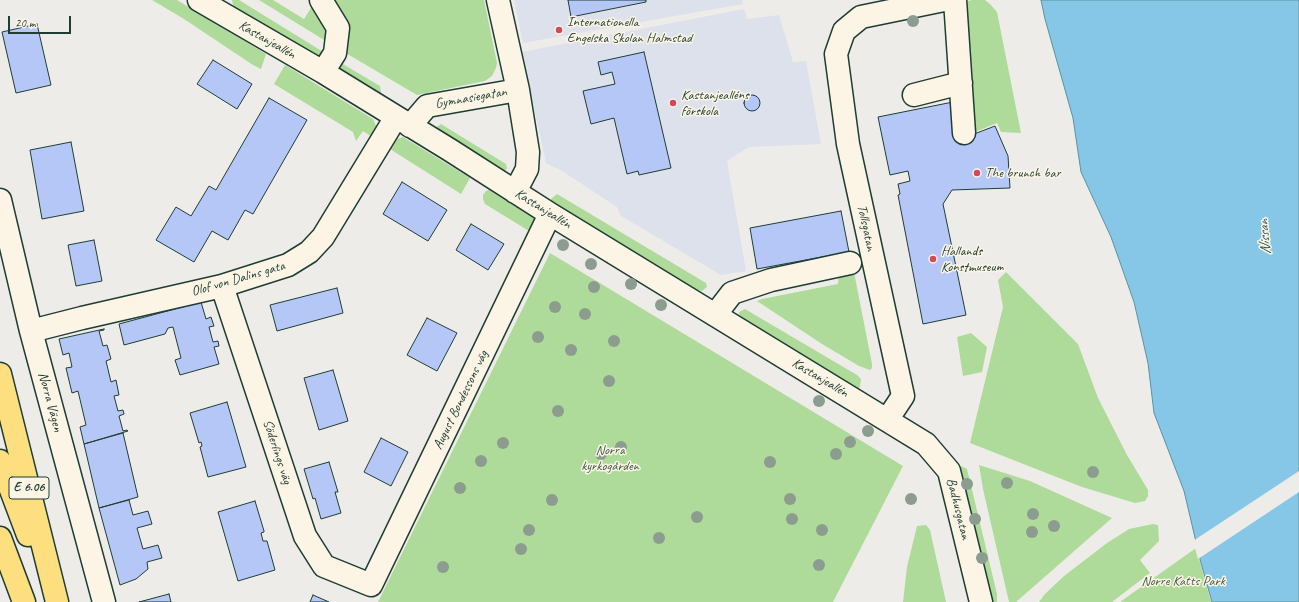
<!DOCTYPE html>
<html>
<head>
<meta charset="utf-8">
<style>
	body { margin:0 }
	#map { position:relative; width:1299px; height:602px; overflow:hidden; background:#eeece8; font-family:Caveat,sans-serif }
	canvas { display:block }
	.scale { position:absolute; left:8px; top:16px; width:63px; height:18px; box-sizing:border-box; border:2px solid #1f3d34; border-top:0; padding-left:5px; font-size:12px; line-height:14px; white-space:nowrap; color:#1f3d34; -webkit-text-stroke:3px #fcf5e5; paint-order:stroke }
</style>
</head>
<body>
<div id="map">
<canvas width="1299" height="602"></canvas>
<div class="scale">20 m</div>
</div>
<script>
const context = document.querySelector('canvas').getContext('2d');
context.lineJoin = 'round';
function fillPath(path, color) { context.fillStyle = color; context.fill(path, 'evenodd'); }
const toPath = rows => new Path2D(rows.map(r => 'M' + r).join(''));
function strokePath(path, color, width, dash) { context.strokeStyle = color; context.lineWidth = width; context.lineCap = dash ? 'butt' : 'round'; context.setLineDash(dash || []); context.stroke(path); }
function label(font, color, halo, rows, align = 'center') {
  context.font = font + ' Caveat,sans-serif'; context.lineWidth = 3; context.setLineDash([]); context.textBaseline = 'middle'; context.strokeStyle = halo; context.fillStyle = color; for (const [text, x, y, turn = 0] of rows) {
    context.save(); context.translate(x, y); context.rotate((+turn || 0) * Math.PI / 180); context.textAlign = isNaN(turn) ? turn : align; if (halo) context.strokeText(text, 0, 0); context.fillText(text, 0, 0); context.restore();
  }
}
const built = toPath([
	[514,0,568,0,571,17,646,3,646,0,742,0,743,4,523,43],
	[744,9,747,19,779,15,793,62,806,61,821,144,749,147,727,161,746,271,721,275,621,216,617,207,562,171,546,163,522,52]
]);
const green = toPath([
	[152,0,177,0,266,54,261,69,253,65,184,19],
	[232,0,239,0,325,53,320,57,317,58,234,10],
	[259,0,273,0,304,19,311,8,315,8,325,17,329,43],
	[333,0,484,0,497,63,496,68,492,76,485,81,417,95,344,52],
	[972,0,985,0,990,4,997,12,1021,133,1001,132,997,123,970,134,964,2],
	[341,63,380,86,382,98,341,73,339,69],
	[285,65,373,119,376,126,375,132,372,137,363,131,356,141,353,132,274,84],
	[441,124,506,164,507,168,505,171,503,172,432,130],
	[403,137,470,178,461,194,390,149,397,139],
	[489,190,536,219,534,234,485,204,483,199,483,195,486,191],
	[557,194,701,280,706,283,707,287,702,291,694,289,554,204,551,201,551,199],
	[550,253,903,466,833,602,378,602],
	[853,267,872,364,872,368,870,370,859,366,822,344,757,301,762,299,838,284,839,274],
	[1006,272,1078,344,1098,398,1127,455,1148,490,1148,496,1145,501,1135,503,1082,487,970,443,1003,307,998,280],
	[745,309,857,375,861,379,860,386,859,389,743,318,739,315,739,312],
	[971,333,987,347,982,372,963,376,957,337],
	[959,465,967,469,997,594,997,602,988,602],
	[979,465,1030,481,1112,518,1016,602,1009,602,983,489],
	[1153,524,1158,525,1159,541,1140,560,1150,573,1112,602,1039,602,1045,594,1064,576,1107,543,1129,529],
	[926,525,930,530,946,602,903,602,907,567,917,526],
	[1196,548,1211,602,1120,602,1172,565]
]);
const water = toPath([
	[1041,0,1299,0,1299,602,1212,602,1201,563,1184,491,1154,413,1148,363,1134,302,1111,237,1081,172,1073,118,1045,19,1041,0]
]);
const pier = toPath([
	[1299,471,1299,492,1198,559,1193,541]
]);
const building = toPath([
	[568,0,646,0,646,2,571,17,568,0],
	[37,24,51,85,16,93,2,32,37,24],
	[644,52,671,168,639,175,638,171,627,174,614,118,591,124,583,91,615,84,612,72,601,75,598,62,644,52],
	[213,60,252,84,237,109,197,84,213,60],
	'744 103a8 8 0 1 1 16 0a8 8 0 1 1-16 0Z',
	[269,98,307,120,253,214,245,210,228,240,212,231,194,262,156,240,176,207,191,216,209,186,216,190,269,98],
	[953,102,961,139,995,126,1008,156,1010,188,952,190,943,204,966,315,923,324,898,195,900,194,898,184,910,181,908,171,890,175,878,117,953,102],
	[71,142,84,211,42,219,30,150,71,142],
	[402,182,447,210,428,241,383,214,402,182],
	[841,211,849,252,757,269,750,228,841,211],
	[471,224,504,244,488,270,456,250,471,224],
	[94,240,102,281,76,286,68,245,94,240],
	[337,288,343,313,277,331,270,305,337,288],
	[201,302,206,319,211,317,214,326,209,327,213,342,218,341,219,346,214,347,219,364,180,375,175,360,181,358,173,327,168,328,165,334,124,345,119,324,201,302],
	[427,318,457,333,437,371,407,355,427,318],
	[104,329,104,330,99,331,103,346,107,345,111,359,106,361,111,382,116,380,119,395,114,396,118,411,123,410,124,414,119,416,123,431,127,430,128,431,84,444,80,427,86,425,78,391,72,393,66,368,72,367,69,353,63,355,59,339,104,329],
	[333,370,348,421,319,430,304,378,333,370],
	[227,402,246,467,208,477,200,447,202,446,201,442,199,443,190,413,227,402],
	[123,433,138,497,99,508,84,444,123,433],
	[381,438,408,452,391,486,364,472,381,438],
	[329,462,338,492,335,492,341,513,321,519,315,498,313,499,304,469,329,462],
	[129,500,133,515,148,511,152,524,137,528,143,549,158,545,162,558,147,562,148,569,136,579,120,585,99,508,129,500],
	[255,501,264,531,264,532,261,533,263,541,267,541,275,570,238,581,218,512,255,501],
	[169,594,171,602,139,602,169,594],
	[313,595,329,602,310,602,313,595]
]);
const minor = toPath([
	[199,0,323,72,450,150,550,214,926,444,949,471,981,602],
	[321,0,338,28,335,53,323,72],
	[498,0,518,90,528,152,527,169,515,192],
	[955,0,964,133],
	[914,95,961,83],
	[410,126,427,106,518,90],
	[0,200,31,331,104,602],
	[222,286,305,536,324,566,371,585,550,214],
	[715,315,732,293,771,280,850,263],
	[31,331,82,318,222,286,288,265,309,252,323,237,396,117],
	[887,420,903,396,848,144,836,54,844,31,861,17,944,0]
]);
const highway = toPath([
	[0,374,57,602],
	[0,461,28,535],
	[0,538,24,602]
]);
const trees = [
	[913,21],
	[563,245],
	[591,264],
	[631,284],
	[594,287],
	[661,305],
	[555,307],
	[585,314],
	[538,337],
	[614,341],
	[571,350],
	[609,381],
	[819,401],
	[558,411],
	[868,431],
	[850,442],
	[503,443],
	[621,447],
	[601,454],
	[836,454],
	[481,461],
	[770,462],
	[1093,472],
	[1007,483],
	[967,484],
	[460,488],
	[790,499],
	[911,499],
	[552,500],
	[1033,514],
	[697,517],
	[792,519],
	[975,519],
	[1054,526],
	[529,530],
	[822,530],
	[1032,532],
	[659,538],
	[521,549],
	[982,558],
	[819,565],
	[443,567]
];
const markers = [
	[559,30,4,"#d1495b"],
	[673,103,4,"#d1495b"],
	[977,173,4,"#d1495b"],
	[933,259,4,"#d1495b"]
];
const shields = [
	[29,488,40]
];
const shieldNames = [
	["E 6.06",29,488]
];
const poiNames = [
	["Internationella",567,22],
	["Engelska Skolan Halmstad",567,38],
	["Kastanjealléns",681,95],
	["förskola",681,111],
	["The brunch bar",985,173],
	["Hallands",941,251],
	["Konstmuseum",941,267]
];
const streetNames = [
	["Kastanjeallén",267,40,30],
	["Gymnasiegatan",471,98,-10],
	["Kastanjeallén",543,209,32],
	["Tollsgatan",866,228,78],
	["Olof von Dalins gata",238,279,-16],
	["Kastanjeallén",820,378,31],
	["August Bondessons väg",461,400,-64],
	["Norra Vägen",50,402,75],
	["Söderlings väg",277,452,72],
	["Badhusgatan",958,509,76]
];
const parkNames = [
	["Norra",610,450],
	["kyrkogården",610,466],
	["Norre Katts Park",1183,581]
];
const waterNames = [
	["Nissan",1265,237,-94]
];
fillPath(built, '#dde1ec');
fillPath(green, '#aedb99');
fillPath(water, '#86c7e7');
strokePath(water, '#5d909f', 1);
fillPath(pier, '#eeece8');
fillPath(building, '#b5c7f6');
strokePath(building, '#1f3d34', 1);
strokePath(minor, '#1f3d34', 25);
strokePath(highway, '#1f3d34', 25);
strokePath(minor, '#fcf5e5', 22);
strokePath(highway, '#fedf80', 22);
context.fillStyle = '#8c9d90';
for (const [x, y] of trees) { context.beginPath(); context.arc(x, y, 6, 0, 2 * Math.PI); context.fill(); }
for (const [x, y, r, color] of markers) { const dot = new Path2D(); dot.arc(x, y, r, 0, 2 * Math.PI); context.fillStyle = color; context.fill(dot); strokePath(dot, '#fcf5e5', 1.5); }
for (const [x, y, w] of shields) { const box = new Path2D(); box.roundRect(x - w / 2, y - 11, w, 22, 3); context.fillStyle = '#fcf5e5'; context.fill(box); strokePath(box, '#1f3d34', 1); }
label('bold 13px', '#1f3d34', null, shieldNames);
label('14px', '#1f3d34', '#fcf5e5', poiNames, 'left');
label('14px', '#1f3d34', '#fcf5e5', streetNames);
label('14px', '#3c5d48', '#fcf5e5', parkNames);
label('italic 15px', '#345958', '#fcf5e5', waterNames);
</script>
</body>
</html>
